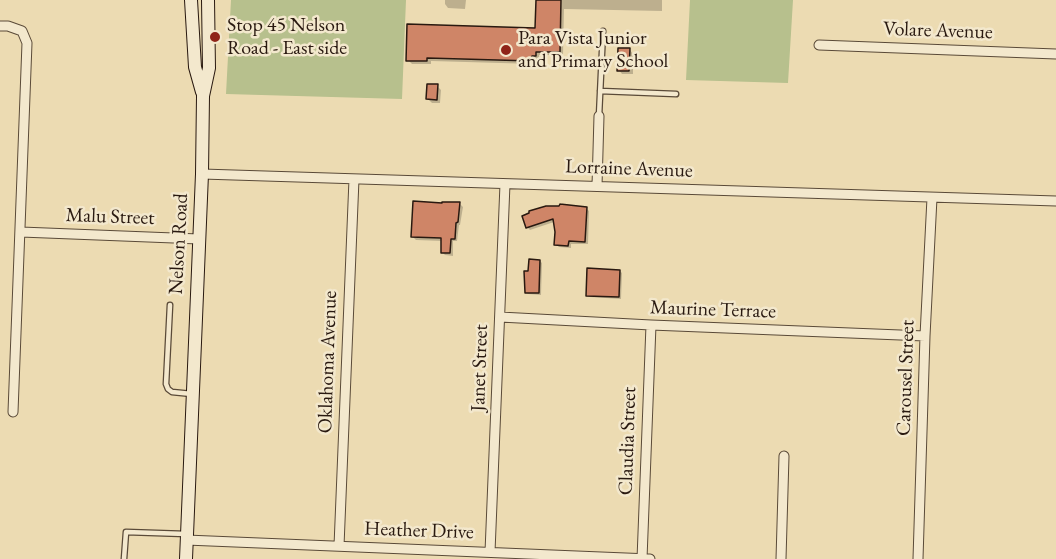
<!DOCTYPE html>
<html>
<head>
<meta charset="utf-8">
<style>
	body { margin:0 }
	canvas { display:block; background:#ecdbb2 }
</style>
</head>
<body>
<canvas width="1056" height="559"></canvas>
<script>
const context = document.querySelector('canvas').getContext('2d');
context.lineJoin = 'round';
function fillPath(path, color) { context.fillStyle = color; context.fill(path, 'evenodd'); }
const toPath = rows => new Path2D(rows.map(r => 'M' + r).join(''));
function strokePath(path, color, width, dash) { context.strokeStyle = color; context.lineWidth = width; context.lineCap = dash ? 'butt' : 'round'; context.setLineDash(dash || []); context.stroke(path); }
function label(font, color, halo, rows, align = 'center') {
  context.font = font + ' "EB Garamond",serif'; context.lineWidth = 5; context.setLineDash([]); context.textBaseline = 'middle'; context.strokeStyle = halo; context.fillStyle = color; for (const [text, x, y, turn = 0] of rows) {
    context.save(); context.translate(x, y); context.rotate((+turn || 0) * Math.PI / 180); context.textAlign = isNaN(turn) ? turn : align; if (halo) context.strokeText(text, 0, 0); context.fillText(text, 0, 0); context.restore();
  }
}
const green = toPath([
	[231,0,406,0,402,99,226,94],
	[690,0,793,0,788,83,686,80]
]);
const shadow = toPath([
	[445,0,466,0,465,9,448,8,445,4],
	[537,0,662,0,662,11,564,9,563,55,539,55,539,59,535,59,535,64,431,61,431,64,412,64,408,60,536,29],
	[630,50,633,54,633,74,622,74,619,70],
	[437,86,441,90,440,103,432,103,428,99],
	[460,204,463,207,460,225,459,225,457,241,453,241,453,256,445,255,442,252,443,241,416,240,413,237],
	[586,208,589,211,588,244,571,244,571,248,559,247,556,244,556,225,554,222,530,230,527,227],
	[540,261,542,263,541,295,528,294,526,292],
	[620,271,622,273,621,299,590,297,588,295]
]);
const building = toPath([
	[536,0,561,0,560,52,536,52,536,56,532,56,532,61,427,58,427,61,406,61,407,24,535,28,536,0],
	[618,48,630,48,629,71,617,71,618,48],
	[427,84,438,84,437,100,426,99,427,84],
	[413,201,442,203,442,202,460,202,458,222,456,223,455,239,451,239,450,253,441,253,441,238,411,237,413,201],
	[560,204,587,207,585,242,569,241,568,246,554,245,555,232,553,219,526,228,522,216,529,213,529,211,546,206,559,206,560,204],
	[529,259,540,260,539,293,525,293,524,271,528,271,529,259],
	[587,268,620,270,619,297,586,296,587,268]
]);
const lane = toPath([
	[600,91,676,94],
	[599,116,603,31],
	[170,305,166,384,168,389,172,392,192,394],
	[124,559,126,532,186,534]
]);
const street = toPath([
	[0,26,8,26,22,31,27,43,13,412],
	[819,45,1056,54],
	[202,174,1056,201],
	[597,186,599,116],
	[21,232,199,239],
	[500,317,651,325,925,336],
	[186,540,650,559],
	[339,546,354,179],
	[490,552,505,184],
	[642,559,651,325],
	[781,559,784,456],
	[918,559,925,336,932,198]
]);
const secondary = toPath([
	[191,0,195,67,202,92],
	[186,559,202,174,203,96,209,68,208,0]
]);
const markers = [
	[215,37,6,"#8f2418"],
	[506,50,6,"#8f2418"]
];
const poiNames = [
	["Stop 45 Nelson",227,26],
	["Road - East side",227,49],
	["Para Vista Junior",518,39],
	["and Primary School",518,62]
];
const streetNames = [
	["Volare Avenue",938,31,2],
	["Lorraine Avenue",629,169,2],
	["Malu Street",110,217,2],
	["Nelson Road",179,244,-87],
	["Maurine Terrace",713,310,2],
	["Oklahoma Avenue",328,362,-88],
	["Janet Street",480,368,-88],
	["Carousel Street",906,378,-88],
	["Claudia Street",628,441,-88],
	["Heather Drive",419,531,2]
];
fillPath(green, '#b7c08d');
fillPath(shadow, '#0003');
fillPath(building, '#cf8567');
strokePath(building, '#291910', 1.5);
strokePath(lane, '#5a4a38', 7);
strokePath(street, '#5a4a38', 11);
strokePath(secondary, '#291910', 14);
strokePath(lane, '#f3e8cd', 4.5);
strokePath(street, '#f3e8cd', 9);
strokePath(secondary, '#f3e8cd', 12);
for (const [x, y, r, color] of markers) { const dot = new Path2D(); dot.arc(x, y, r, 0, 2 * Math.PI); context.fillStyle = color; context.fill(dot); strokePath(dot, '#f3e8cd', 2); }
label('20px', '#291910', '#f3e8cd', poiNames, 'left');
label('20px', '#291910', '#f3e8cd', streetNames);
</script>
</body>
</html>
